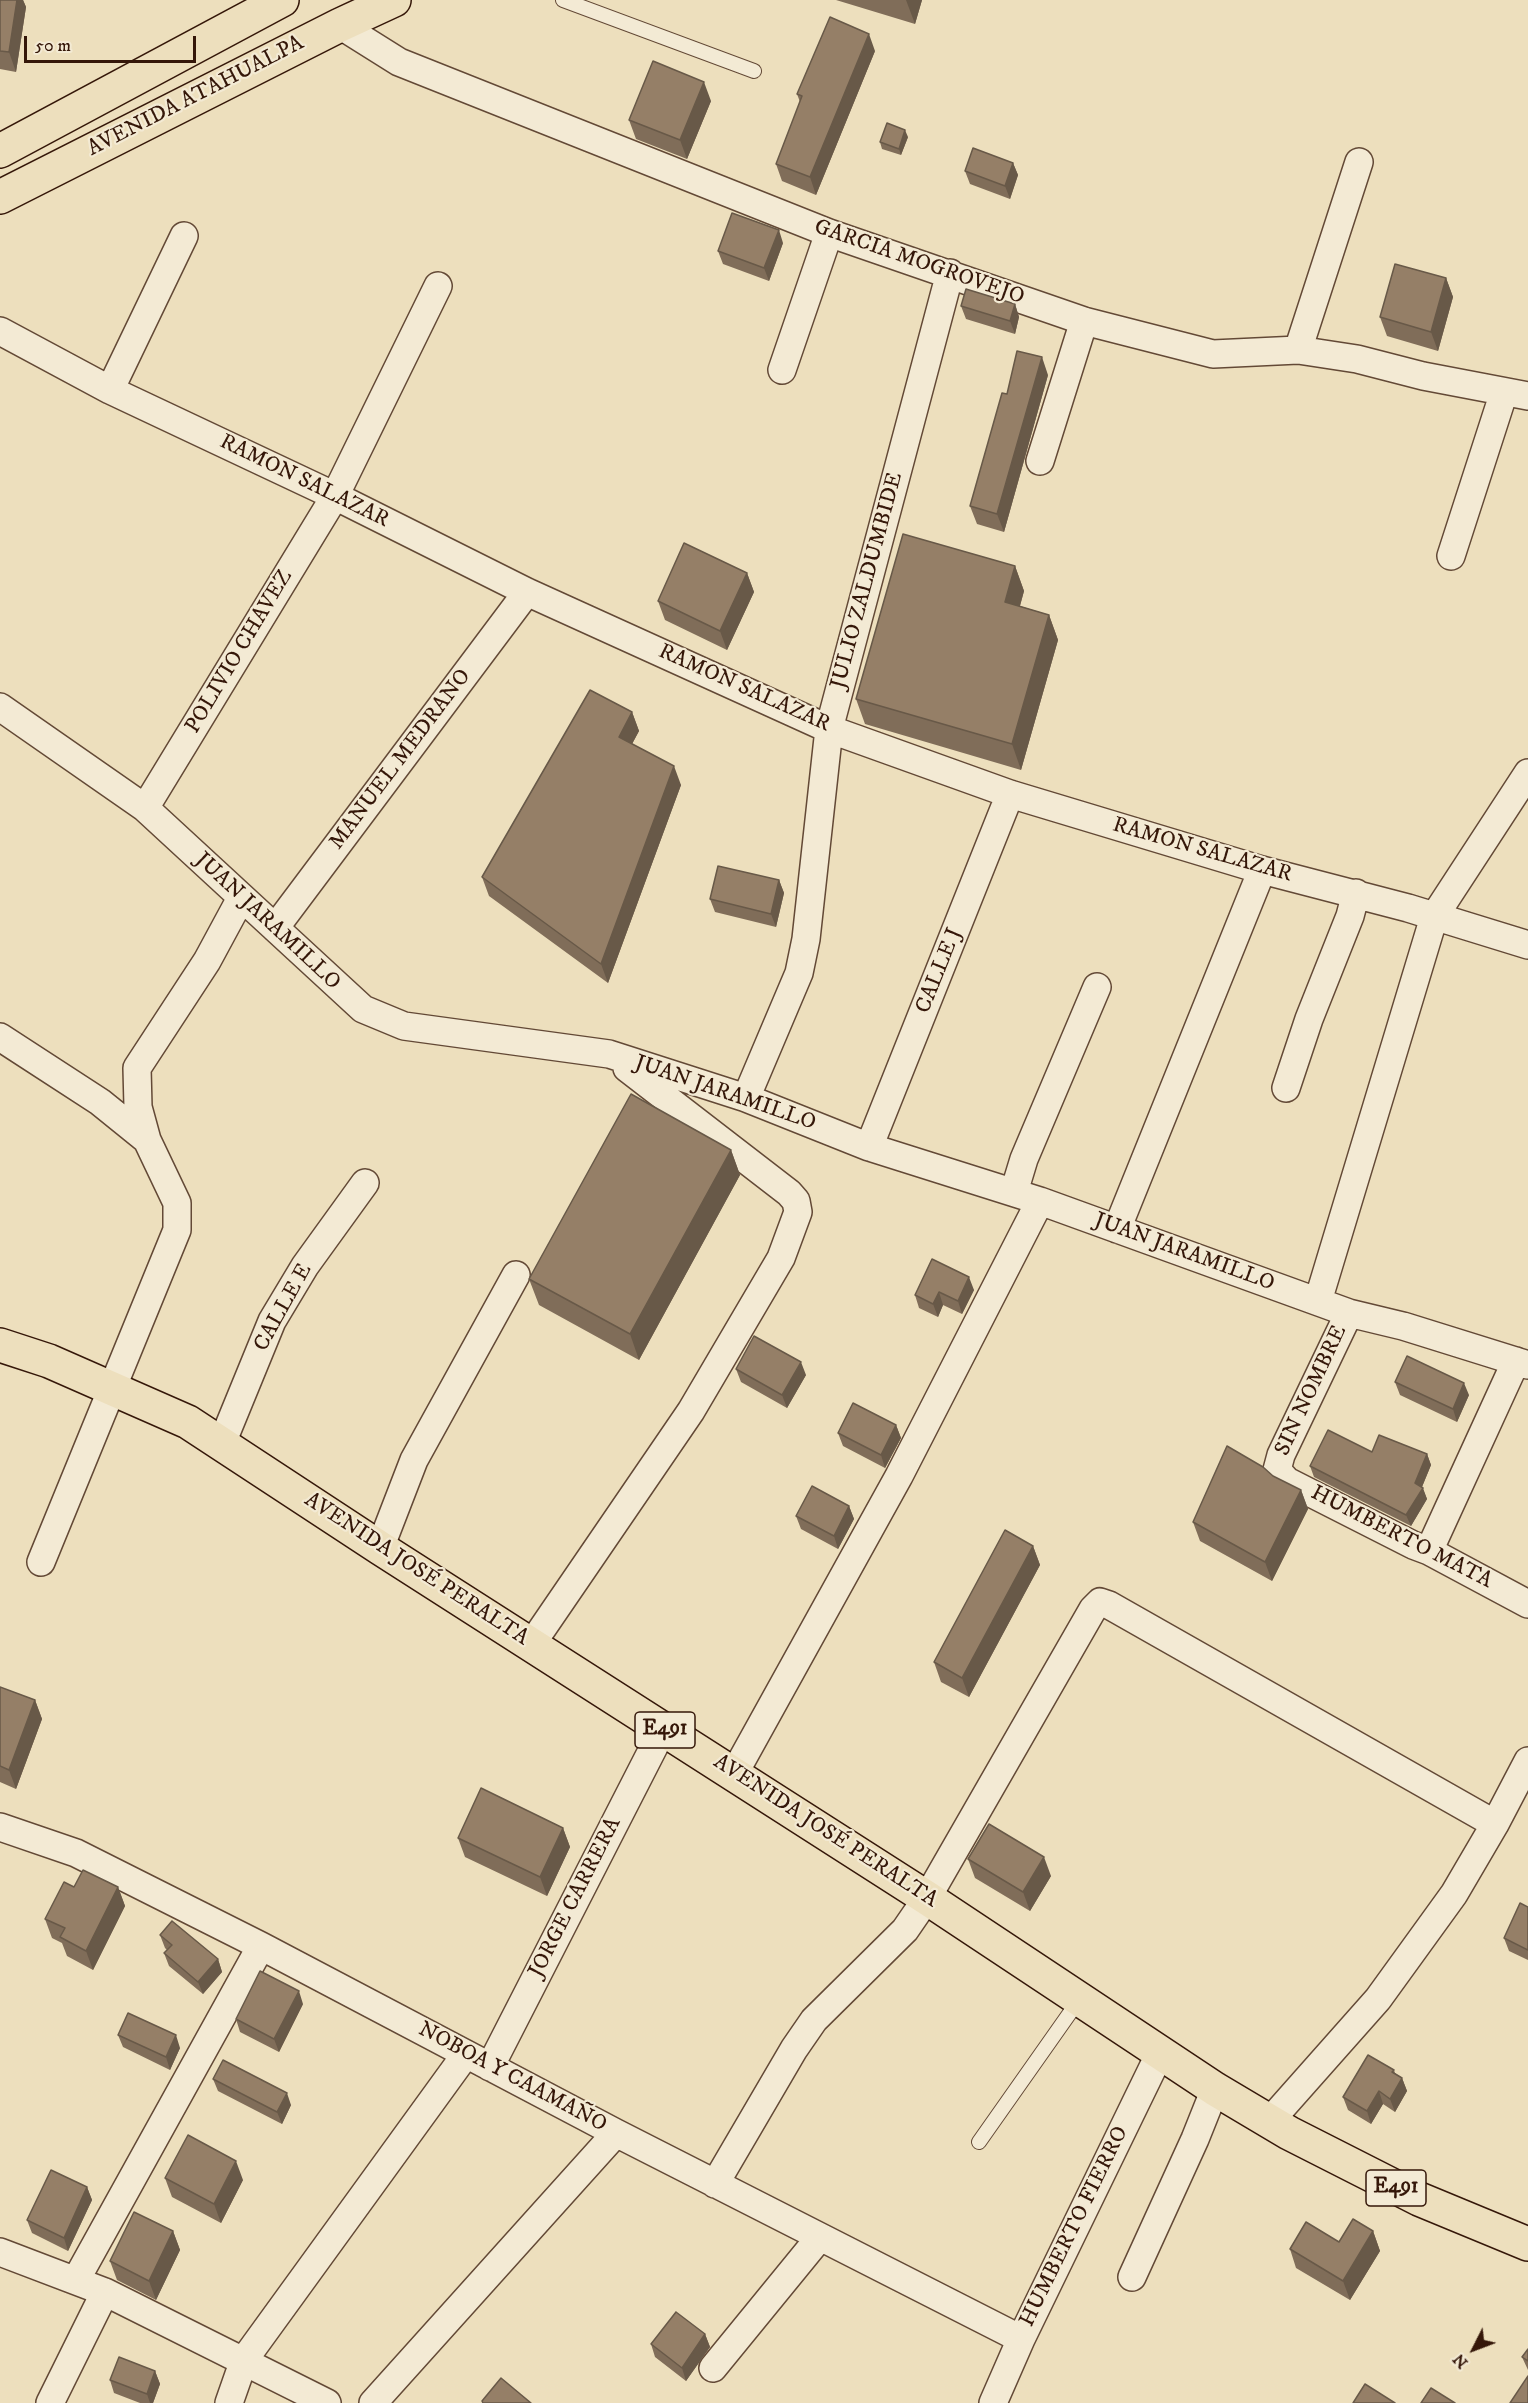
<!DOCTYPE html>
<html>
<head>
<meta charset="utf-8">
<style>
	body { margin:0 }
	#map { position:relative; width:1528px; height:2403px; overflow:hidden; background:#eddfbd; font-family:"IM FELL DW Pica",serif }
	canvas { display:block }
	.north { position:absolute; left:1444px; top:2319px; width:60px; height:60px; -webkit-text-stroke:4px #f3ead4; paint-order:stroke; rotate:228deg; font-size:16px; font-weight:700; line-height:24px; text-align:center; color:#351709 }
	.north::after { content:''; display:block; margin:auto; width:21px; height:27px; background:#351709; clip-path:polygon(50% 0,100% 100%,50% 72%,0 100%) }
	.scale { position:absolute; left:24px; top:36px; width:172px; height:27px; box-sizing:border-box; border:3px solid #351709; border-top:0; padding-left:8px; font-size:18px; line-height:21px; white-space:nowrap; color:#351709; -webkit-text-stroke:4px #f3ead4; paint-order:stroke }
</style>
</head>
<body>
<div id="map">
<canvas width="1528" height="2403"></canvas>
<div class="north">N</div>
<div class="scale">50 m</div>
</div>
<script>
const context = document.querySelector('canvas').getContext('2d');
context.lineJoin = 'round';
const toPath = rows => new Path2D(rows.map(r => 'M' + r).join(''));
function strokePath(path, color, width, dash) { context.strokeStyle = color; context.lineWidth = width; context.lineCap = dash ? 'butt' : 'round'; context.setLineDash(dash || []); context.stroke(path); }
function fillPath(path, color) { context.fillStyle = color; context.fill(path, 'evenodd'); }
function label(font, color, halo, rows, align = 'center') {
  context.font = font + ' "IM FELL DW Pica",serif'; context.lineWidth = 4.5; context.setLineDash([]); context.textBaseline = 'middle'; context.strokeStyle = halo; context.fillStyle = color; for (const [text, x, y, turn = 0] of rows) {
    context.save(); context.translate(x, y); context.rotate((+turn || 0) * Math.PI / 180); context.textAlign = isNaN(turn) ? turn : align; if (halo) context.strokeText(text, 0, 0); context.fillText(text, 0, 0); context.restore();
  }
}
const service = toPath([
	[563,0,754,71],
	[979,2142,1079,2000]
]);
const minor = toPath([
	[340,25,399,62,829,233,1084,321,1213,354,1298,350,1357,359,1423,376,1528,396],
	[0,331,110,390,335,496,527,592,829,729,1010,794,1262,870,1408,908,1528,945],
	[1298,350,1359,162],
	[782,370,829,233],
	[110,390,184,236],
	[1040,461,1084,321],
	[1451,556,1504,392],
	[0,707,145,808,363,1009,404,1026,609,1054,746,1098,869,1147,1040,1201,1349,1313,1403,1326,1528,1365],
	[145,808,335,496,438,286],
	[275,928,527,592],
	[0,1037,100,1102,147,1140],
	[1286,1088,1309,1019,1350,916,1356,893],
	[746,1098,799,973,806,939,829,729,950,273],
	[869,1147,1010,794],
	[1014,1192,1024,1159,1097,987],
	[1117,1229,1262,870],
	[1318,1301,1434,917,1528,773],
	[1349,1313,1281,1455,1277,1470,1287,1481,1413,1545,1429,1551,1528,1604],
	[222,1443,272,1321,305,1266,365,1183],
	[380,1548,414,1460,516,1275],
	[1429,1551,1516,1361],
	[41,1562,177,1230,177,1203,147,1140,138,1107,137,1068,207,961,241,898],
	[531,1645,691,1411,781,1258,798,1212,796,1201,789,1193,627,1068],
	[734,1774,899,1476,1040,1201],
	[0,1827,76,1853,261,1946,616,2133,1021,2339],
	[490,2067,663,1729],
	[1269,2122,1378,1999,1454,1894,1495,1824,1528,1761],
	[715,2184,794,2049,814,2020,905,1930,927,1898,1093,1609,1100,1602,1109,1605,1495,1824],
	[0,2252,105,2292,327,2403],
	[1132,2277,1195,2139,1215,2089],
	[76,2280,261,1946],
	[713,2368,820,2237],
	[50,2403,105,2292],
	[229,2403,244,2360,466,2054],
	[373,2403,616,2133],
	[993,2403,1021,2339,1160,2053]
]);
const trunk = toPath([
	[0,151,282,0],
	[0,197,340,25,394,0],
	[0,1345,49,1361,188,1422,380,1548,927,1898,1215,2089,1289,2133,1419,2199,1528,2244]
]);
const wall = toPath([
	[0,0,23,0,26,7,16,72,0,69],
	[836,0,922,0,915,24],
	[875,51,816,195,782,181,776,164,800,102,797,94],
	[711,101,687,159,636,139,629,120],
	[908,137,901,155,882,149,880,142],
	[1013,163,1018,175,1010,199,970,184,965,171],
	[783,243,769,281,723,264,718,251],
	[1446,278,1453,297,1438,351,1387,336,1380,317],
	[1015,304,1019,317,1015,334,966,319,961,306],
	[1048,375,1004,532,977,524,970,506,1007,394],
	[1015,566,1024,591,1020,606,1049,615,1058,640,1021,770,865,724,856,699],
	[747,573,754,592,727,650,665,620,658,601],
	[632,712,639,731,632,744,681,785,608,983,489,896,482,877],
	[779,880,784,893,776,927,715,912,710,899],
	[731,1150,740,1175,639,1360,539,1305,529,1279],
	[932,1259,974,1290,962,1314,943,1305,938,1317,919,1308,915,1295],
	[736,1369,806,1375,787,1408,741,1382],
	[1395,1382,1469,1395,1457,1422,1400,1395],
	[896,1425,901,1438,885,1468,843,1446,838,1433],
	[1372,1452,1427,1454,1431,1465,1422,1487,1427,1499,1411,1526,1314,1477,1310,1466],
	[1273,1476,1301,1490,1308,1509,1272,1581,1200,1541,1193,1522],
	[849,1506,854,1519,838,1549,801,1529,796,1516],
	[1033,1546,1040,1565,969,1697,941,1682,934,1662],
	[0,1687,35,1700,42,1719,16,1789,0,1782],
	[563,1828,570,1847,547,1896,465,1857,458,1838],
	[968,1859,1051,1876,1030,1911,975,1878],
	[74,1887,118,1887,125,1906,93,1970,67,1956,62,1943,52,1938,45,1919],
	[1528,1907,1528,1960,1509,1951,1504,1938],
	[160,1935,218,1959,222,1972,203,1994,169,1966,164,1953,167,1950,165,1948],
	[303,2004,279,2052,240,2032,236,2019],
	[118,2035,180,2048,170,2070,123,2047],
	[1394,2070,1395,2073,1402,2078,1407,2091,1395,2112,1383,2104,1371,2124,1348,2110,1343,2097],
	[213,2079,291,2105,282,2124,218,2091],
	[165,2178,243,2180,221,2223,172,2197],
	[87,2187,92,2200,68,2251,32,2233,27,2220],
	[173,2231,180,2250,156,2300,117,2280,110,2261],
	[1373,2231,1380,2251,1350,2300,1296,2268,1290,2249,1339,2242],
	[705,2334,710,2347,686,2381,655,2357,651,2344],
	[1528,2349,1528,2370,1522,2357],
	[155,2371,160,2384,153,2403,140,2403,114,2393,110,2380]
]);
const shadedWall = toPath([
	[17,0,23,0,26,7,16,72,9,52],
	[906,0,922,0,915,24],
	[869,34,875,51,816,195,810,177],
	[704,82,711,101,687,159,680,140],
	[905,130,908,137,901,155,899,149],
	[1013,163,1018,175,1010,199,1005,186],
	[779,230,783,243,769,281,764,268],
	[1446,278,1453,297,1438,351,1431,332],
	[1015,304,1019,317,1015,334,1010,321],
	[1042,357,1048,375,1004,532,997,514],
	[1015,566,1024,591,1014,627,1005,602],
	[747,573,754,592,727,650,720,631],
	[1049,615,1058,640,1021,770,1012,744],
	[632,712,639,731,625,757,619,737],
	[674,766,681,785,608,983,601,964],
	[779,880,784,893,776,927,771,914],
	[731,1150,740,1175,639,1360,630,1334],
	[969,1277,974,1290,962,1314,958,1301],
	[939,1292,943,1305,938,1317,933,1304],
	[801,1362,806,1375,787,1408,782,1395],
	[1464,1383,1469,1395,1457,1422,1453,1409],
	[896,1425,901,1438,885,1468,881,1455],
	[1427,1454,1431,1465,1419,1494,1423,1488,1427,1499,1411,1526,1406,1515,1415,1483],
	[1301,1490,1308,1509,1272,1581,1265,1562],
	[849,1506,854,1519,838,1549,834,1536],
	[1033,1546,1040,1565,969,1697,962,1678],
	[35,1700,42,1719,16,1789,9,1770],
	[563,1828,570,1847,547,1896,540,1877],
	[1044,1857,1051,1876,1030,1911,1023,1892],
	[118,1887,125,1906,93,1970,86,1951],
	[218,1959,222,1972,203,1994,198,1982],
	[299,1991,303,2004,279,2052,274,2039],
	[176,2035,180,2048,170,2070,166,2057],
	[1402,2078,1407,2091,1395,2112,1390,2099],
	[1379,2091,1383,2104,1371,2124,1367,2111],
	[287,2093,291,2105,282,2124,277,2112],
	[236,2161,243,2180,221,2223,214,2204],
	[87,2187,92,2200,68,2251,64,2238],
	[173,2231,180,2250,156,2300,149,2281],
	[1373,2231,1380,2251,1350,2300,1343,2281],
	[705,2334,710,2347,686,2381,682,2368],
	[155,2371,160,2384,153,2403,150,2403,147,2394]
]);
const building = toPath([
	[0,0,17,0,9,52,0,51,0,0],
	[830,17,869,34,810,177,776,164,802,96,797,94,830,17],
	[653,61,704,82,680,140,629,120,653,61],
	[887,123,905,130,899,149,880,142,887,123],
	[973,148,1013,163,1005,186,965,171,973,148],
	[732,213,779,230,764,268,718,251,732,213],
	[1395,264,1446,278,1431,332,1380,317,1395,264],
	[966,289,1015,304,1010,321,961,306,966,289],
	[1017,351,1042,357,997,514,970,506,1002,393,1007,394,1017,351],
	[903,534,1015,566,1005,602,1049,615,1012,744,856,699,903,534],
	[684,543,747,573,720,631,658,601,684,543],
	[590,690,632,712,619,737,674,766,601,964,482,877,590,690],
	[718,866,779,880,771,914,710,899,718,866],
	[631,1094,731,1150,630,1334,529,1279,631,1094],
	[932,1259,969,1277,958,1301,939,1292,933,1304,915,1295,932,1259],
	[754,1336,801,1362,782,1395,736,1369,754,1336],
	[1407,1356,1464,1383,1453,1409,1395,1382,1407,1356],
	[853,1403,896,1425,881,1455,838,1433,853,1403],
	[1328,1430,1372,1452,1379,1435,1427,1454,1415,1483,1423,1488,1406,1515,1310,1466,1328,1430],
	[1227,1446,1263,1467,1273,1476,1301,1490,1265,1562,1193,1522,1227,1446],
	[812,1486,849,1506,834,1536,796,1516,812,1486],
	[1005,1530,1033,1546,962,1678,934,1662,1005,1530],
	[0,1687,35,1700,9,1770,0,1766,0,1687],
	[481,1788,563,1828,540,1877,458,1838,481,1788],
	[989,1824,1044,1857,1023,1892,968,1859,989,1824],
	[83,1870,118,1887,86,1951,60,1937,65,1928,45,1919,64,1882,74,1887,83,1870],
	[1520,1903,1528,1907,1528,1950,1504,1938,1520,1903],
	[172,1921,218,1959,198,1982,164,1953,172,1945,160,1935,172,1921],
	[260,1971,299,1991,274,2039,236,2019,260,1971],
	[128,2013,176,2035,166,2057,118,2035,128,2013],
	[1368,2055,1394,2070,1392,2072,1402,2078,1390,2099,1379,2091,1367,2111,1343,2097,1368,2055],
	[223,2060,287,2093,277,2112,213,2079,223,2060],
	[188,2135,236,2161,214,2204,165,2178,188,2135],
	[51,2170,87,2187,64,2238,27,2220,51,2170],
	[134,2212,173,2231,149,2281,110,2261,134,2212],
	[1353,2219,1373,2231,1343,2281,1290,2249,1306,2222,1339,2242,1353,2219],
	[676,2312,705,2334,682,2368,651,2344,676,2312],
	[1528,2349,1528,2361,1522,2357,1528,2349],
	[119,2357,155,2371,147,2394,110,2380,119,2357],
	[1528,2376,1528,2403,1510,2403,1528,2376],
	[501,2378,531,2403,483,2403,482,2401,501,2378],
	[1365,2384,1395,2403,1353,2403,1365,2384],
	[1431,2388,1455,2403,1421,2403,1431,2388]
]);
const shields = [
	[665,1730,60],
	[1396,2188,60]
];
const shieldNames = [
	["E491",665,1730],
	["E491",1396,2188]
];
const streetNames = [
	["AVENIDA ATAHUALPA",196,97,-27],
	["GARCIA MOGROVEJO",919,263,19],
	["RAMON SALAZAR",304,482,26],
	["JULIO ZALDUMBIDE",868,581,-75],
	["POLIVIO CHAVEZ",240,652,-59],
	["RAMON SALAZAR",744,689,24],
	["MANUEL MEDRANO",401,760,-53],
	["RAMON SALAZAR",1202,851,16],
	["JUAN JARAMILLO",267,922,43],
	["CALLE J",940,971,-68],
	["JUAN JARAMILLO",725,1094,19],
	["JUAN JARAMILLO",1184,1253,20],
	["CALLE E",284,1308,-61],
	["SIN NOMBRE",1312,1391,-65],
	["HUMBERTO MATA",1401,1538,27],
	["AVENIDA JOSÉ PERALTA",416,1570,33],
	["AVENIDA JOSÉ PERALTA",825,1832,33],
	["JORGE CARRERA",576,1898,-63],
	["NOBOA Y CAAMAÑO",512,2078,28],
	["HUMBERTO FIERRO",1075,2227,-64]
];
strokePath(service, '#634936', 16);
strokePath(minor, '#634936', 30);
strokePath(trunk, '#351709', 36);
strokePath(service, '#f3ead4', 14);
strokePath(minor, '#f3ead4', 27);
strokePath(trunk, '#eddfbd', 33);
fillPath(wall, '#806d59');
fillPath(shadedWall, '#685948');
fillPath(building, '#957f67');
strokePath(building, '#685948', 1.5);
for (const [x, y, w] of shields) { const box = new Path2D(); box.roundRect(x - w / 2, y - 18, w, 36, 4.5); context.fillStyle = '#f3ead4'; context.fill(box); strokePath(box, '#351709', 1.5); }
label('bold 21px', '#351709', null, shieldNames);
label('22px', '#351709', '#f3ead4', streetNames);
</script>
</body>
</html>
